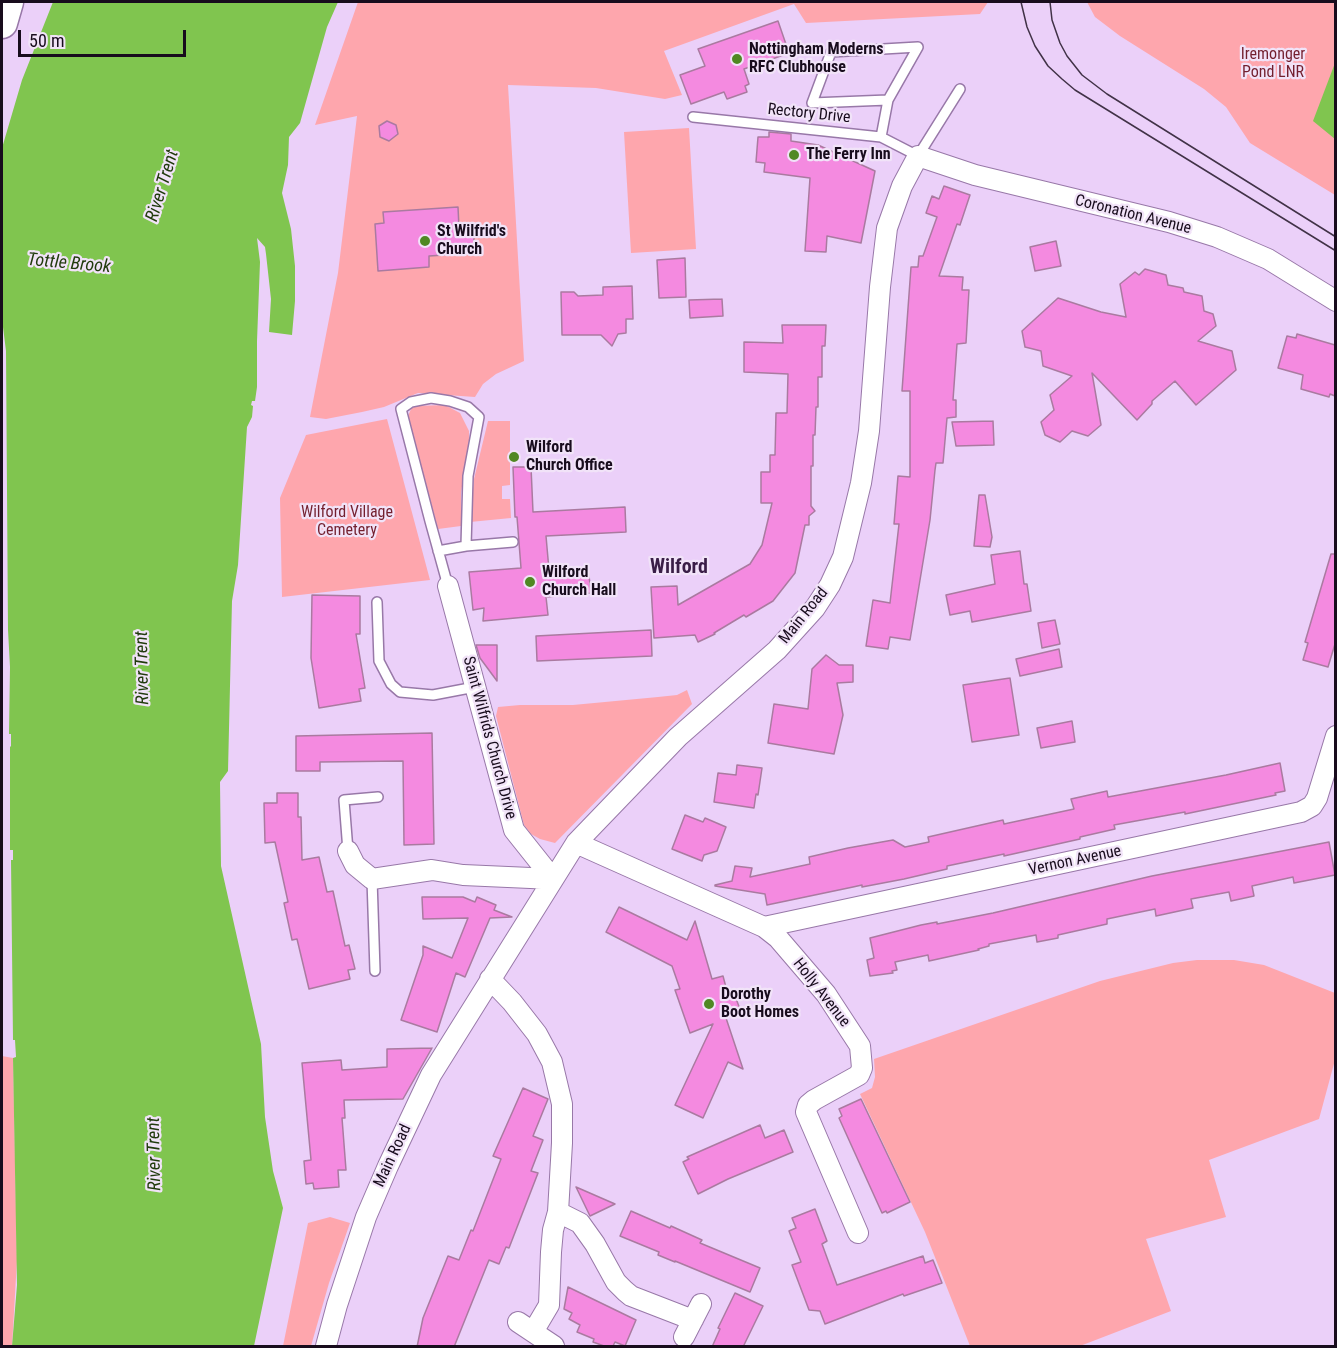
<!DOCTYPE html>
<html>
<head>
<meta charset="utf-8">
<style>
	body { margin:0 }
	#map { position:relative; width:1337px; height:1348px; overflow:hidden; background:#ebd0f9; font-family:"Roboto Condensed",sans-serif }
	canvas { display:block }
	.frame { position:absolute; inset:0; border:3px solid #180c1d; pointer-events:none }
	.scale { position:absolute; left:18px; top:30px; width:168px; height:27px; box-sizing:border-box; border:3px solid #180c1d; border-top:0; padding-left:8px; font-size:18px; line-height:21px; white-space:nowrap; color:#180c1d; -webkit-text-stroke:4px #f1e3f8; paint-order:stroke }
</style>
</head>
<body>
<div id="map">
<canvas width="1337" height="1348"></canvas>
<div class="frame"></div>
<div class="scale">50 m</div>
</div>
<script>
const context = document.querySelector('canvas').getContext('2d');
context.lineJoin = 'round';
function fillPath(path, color) { context.fillStyle = color; context.fill(path, 'evenodd'); }
const toPath = rows => new Path2D(rows.map(r => 'M' + r).join(''));
function strokePath(path, color, width, dash) { context.strokeStyle = color; context.lineWidth = width; context.lineCap = dash ? 'butt' : 'round'; context.setLineDash(dash || []); context.stroke(path); }
function label(font, color, halo, rows, align = 'center') {
  context.font = font + ' "Roboto Condensed",sans-serif'; context.lineWidth = 4.5; context.setLineDash([]); context.textBaseline = 'middle'; context.strokeStyle = halo; context.fillStyle = color; for (const [text, x, y, turn = 0] of rows) {
    context.save(); context.translate(x, y); context.rotate((+turn || 0) * Math.PI / 180); context.textAlign = isNaN(turn) ? turn : align; if (halo) context.strokeText(text, 0, 0); context.fillText(text, 0, 0); context.restore();
  }
}
const green = toPath([
	[358,2,988,2,980,14,806,23,794,4,664,51,682,95,665,99,596,88,508,85,524,361,496,374,483,384,475,397,418,393,384,407,362,412,326,419,310,417,338,273,357,116,315,125],
	[1087,2,1335,2,1335,195,1250,143,1226,107,1204,89,1120,36,1095,17],
	[689,128,696,249,631,253,624,132],
	[445,405,460,413,469,431,469,440,461,493,461,526,438,529,408,416,411,409,415,406],
	[387,419,430,580,282,597,280,498,306,435],
	[488,421,510,421,510,485,502,486,502,499,510,499,511,518,470,522,474,479],
	[687,690,692,704,555,843,540,839,531,834,524,825,496,716,498,707,520,705,573,705,658,697,677,695],
	[1197,960,1234,960,1264,965,1335,993,1335,1060,1319,1119,1209,1160,1226,1217,1146,1239,1171,1311,1080,1346,970,1346,925,1232,860,1094,872,1088,875,1077,874,1059,1100,981,1173,963],
	[2,1056,13,1058,17,1260,12,1346,2,1346],
	[330,1217,350,1223,329,1283,311,1346,283,1346,308,1223]
]);
const water = toPath([
	[53,2,338,2,327,27,300,123,289,137,288,165,282,193,291,229,295,266,295,301,292,335,269,332,271,299,266,254,265,247,257,238,260,262,257,341,257,387,255,401,252,401,251,405,253,406,252,417,247,427,238,565,232,601,228,771,220,782,221,866,261,1044,265,1117,273,1171,283,1208,254,1346,12,1346,17,1285,13,1058,16,1057,15,1040,13,1040,11,860,13,860,13,850,10,850,10,747,11,746,11,734,9,734,10,667,8,630,6,351,2,319,2,148,22,80],
	[1335,63,1335,139,1313,121]
]);
const building = toPath([
	[778,21,789,53,744,69,749,84,745,86,747,92,727,99,724,92,691,104,680,75,705,66,698,49,778,21],
	[387,121,396,125,398,134,389,141,380,137,379,126,387,121],
	[769,132,791,134,791,141,818,145,875,171,861,243,827,236,826,252,805,251,810,178,764,172,765,163,756,162,758,137,769,137,769,132],
	[944,186,970,195,960,225,957,224,939,276,963,277,962,290,969,290,966,343,957,344,953,400,956,400,956,417,947,418,943,463,936,463,935,470,930,520,910,640,890,637,888,649,866,646,873,600,890,603,899,524,894,524,898,476,910,477,910,391,902,391,911,267,918,267,919,256,923,256,937,217,926,213,932,196,939,199,944,186],
	[458,207,459,228,473,228,475,253,429,256,429,267,378,271,375,224,384,223,383,212,458,207],
	[1056,241,1061,266,1035,271,1030,247,1056,241],
	[685,258,686,297,659,298,657,260,685,258],
	[1145,269,1166,275,1168,285,1183,288,1184,292,1202,296,1204,311,1213,314,1216,326,1198,341,1232,351,1236,370,1196,405,1175,381,1152,401,1152,404,1137,420,1092,373,1101,425,1088,436,1072,431,1060,442,1045,435,1041,422,1054,410,1050,395,1072,376,1043,366,1041,351,1025,347,1022,331,1058,298,1101,312,1126,317,1120,284,1135,272,1139,275,1145,269],
	[632,286,633,319,626,319,626,333,618,334,612,346,601,335,562,335,561,292,574,292,578,296,603,295,603,287,632,286],
	[722,299,723,316,690,318,689,300,722,299],
	[782,325,826,325,825,346,822,346,822,377,818,377,818,407,816,407,815,435,813,435,813,466,811,466,811,506,815,511,809,516,809,525,805,525,795,573,773,601,746,617,744,615,714,633,715,634,698,642,695,635,654,638,651,587,677,586,678,605,750,564,762,545,772,503,761,503,761,472,770,472,770,455,775,455,776,413,787,413,788,374,744,372,744,342,783,343,782,325],
	[1297,334,1335,345,1335,396,1330,394,1329,397,1301,389,1303,375,1278,368,1287,336,1296,338,1297,334],
	[993,421,994,445,956,446,952,422,993,421],
	[513,467,531,467,533,512,625,507,626,532,546,536,549,570,588,567,591,593,546,597,548,615,483,621,484,608,473,610,469,572,521,568,517,517,515,517,513,467],
	[979,495,985,495,992,537,990,547,974,546,979,495],
	[1020,551,1024,584,1027,584,1031,611,972,622,970,611,950,615,946,595,995,584,991,555,1020,551],
	[1331,554,1335,554,1335,644,1328,667,1303,660,1308,643,1305,642,1331,554],
	[312,595,360,596,360,634,356,634,365,688,359,689,361,701,319,708,311,658,312,595],
	[1055,620,1060,644,1042,648,1038,623,1055,620],
	[651,630,652,656,537,661,536,636,651,630],
	[476,645,497,645,497,681,480,658,476,645],
	[1059,649,1062,667,1020,676,1016,659,1059,649],
	[826,655,839,665,853,665,853,682,837,683,843,715,834,754,768,743,774,704,808,709,812,669,826,655],
	[1010,678,1019,735,972,742,963,685,1010,678],
	[1072,721,1075,742,1041,748,1037,728,1072,721],
	[432,733,434,844,404,845,403,761,320,762,320,771,296,771,296,736,432,733],
	[1280,763,1285,791,1275,793,1276,795,1185,814,1185,812,1114,825,1115,829,1080,837,1080,839,1004,856,1004,854,947,866,947,869,904,879,862,887,862,885,853,887,767,905,765,894,715,886,715,885,732,881,735,866,752,868,750,877,810,864,809,857,848,848,893,840,905,847,929,842,928,837,1003,820,1004,824,1074,809,1071,799,1107,791,1108,797,1226,775,1280,763],
	[737,765,762,768,758,795,756,794,754,808,714,802,718,773,736,775,737,765],
	[277,793,298,793,298,817,301,817,302,860,319,857,327,892,333,891,345,946,349,945,355,969,348,970,350,979,309,989,297,939,292,940,284,903,288,902,275,842,265,843,264,803,277,803,277,793],
	[685,815,703,822,705,818,726,827,717,851,704,855,702,861,672,849,685,815],
	[1329,842,1335,875,1294,883,1293,877,1252,886,1254,896,1231,901,1229,892,1191,899,1193,908,1156,916,1155,909,1126,915,1107,919,1107,924,1058,935,1058,938,1037,942,1036,935,989,944,989,946,978,949,979,950,929,961,928,955,895,962,897,970,892,971,893,973,870,976,867,960,874,958,870,938,921,925,937,922,937,924,993,913,1152,876,1329,842],
	[422,897,463,897,475,902,477,897,496,905,494,910,512,917,490,918,465,977,456,973,437,1032,401,1020,423,955,423,946,452,958,468,918,423,919,422,897],
	[619,907,687,940,695,921,712,979,723,976,728,995,734,993,741,1012,726,1018,743,1069,728,1062,703,1118,675,1105,713,1024,690,1033,675,990,680,989,672,966,606,932,619,907],
	[432,1048,403,1099,344,1100,345,1118,342,1118,346,1170,338,1170,339,1187,314,1189,313,1183,306,1184,304,1161,311,1160,302,1063,341,1060,342,1070,387,1067,387,1049,432,1048],
	[523,1088,548,1099,533,1136,543,1140,531,1171,538,1173,509,1248,506,1247,499,1264,489,1260,454,1347,417,1347,423,1318,448,1256,459,1260,471,1230,473,1231,501,1159,493,1156,523,1088],
	[861,1099,910,1202,887,1213,886,1211,882,1213,839,1118,842,1116,839,1109,861,1099],
	[760,1125,765,1138,784,1130,793,1152,728,1179,698,1194,683,1162,689,1159,687,1157,760,1125],
	[576,1187,615,1204,590,1216,576,1187],
	[815,1209,827,1241,822,1244,837,1285,923,1256,925,1263,933,1260,942,1283,904,1296,903,1294,825,1324,820,1311,809,1310,792,1265,801,1262,789,1231,796,1228,792,1218,815,1209],
	[631,1211,670,1228,671,1226,702,1240,700,1243,760,1268,750,1292,675,1261,675,1262,658,1255,659,1252,620,1236,631,1211],
	[568,1287,636,1320,625,1346,615,1342,613,1346,604,1346,593,1342,594,1339,577,1332,580,1325,569,1319,572,1313,564,1309,568,1287],
	[735,1293,763,1306,743,1347,712,1347,720,1329,718,1328,735,1293]
]);
const lane = toPath([
	[693,117,881,137,918,156,960,89],
	[881,137,888,100,812,103,831,52,918,47,888,100],
	[466,546,513,542],
	[438,551,466,546,468,476,479,417,468,407,450,401,431,398,411,402,401,409,430,521,448,586],
	[377,602,379,661,391,684,400,692,433,695,475,687],
	[348,851,344,800,378,797],
	[372,879,375,971]
]);
const street = toPath([
	[448,586,514,830,553,879],
	[576,843,764,927,778,938,826,994,860,1046,862,1068,859,1075,814,1100,808,1105,806,1112,858,1233],
	[348,851,355,865,372,879,432,870,463,875,553,879],
	[764,927,1301,812,1312,806,1317,798,1336,736],
	[490,979,512,1002,537,1034,552,1062,562,1104,562,1143,558,1212,553,1230,551,1252,549,1305,533,1332],
	[558,1212,580,1223,595,1244,616,1282,625,1291,631,1296,693,1320],
	[518,1322,554,1346],
	[684,1337,701,1304],
	[326,1346,337,1305,366,1217,388,1166,431,1075,576,843,678,737,777,650,815,608,830,585,843,557,861,483,869,431,880,287,887,228,902,186,918,156,975,175,1169,222,1217,237,1268,259,1336,301]
]);
const primary = toPath([
	[2,23,8,2]
]);
const tram = toPath([
	[1021,2,1027,27,1035,46,1048,66,1062,79,1075,90,1336,251],
	[1050,2,1052,20,1060,43,1067,56,1082,75,1107,94,1336,237]
]);
const markers = [
	[737,59,6,"#508823"],
	[794,155,6,"#508823"],
	[425,241,6,"#508823"],
	[514,457,6,"#508823"],
	[530,582,6,"#508823"],
	[709,1004,6,"#508823"]
];
const poiNames = [
	["Nottingham Moderns",749,50],
	["RFC Clubhouse",749,68],
	["The Ferry Inn",806,155],
	["St Wilfrid's",437,232],
	["Church",437,250],
	["Wilford",526,448],
	["Church Office",526,466],
	["Wilford",542,573],
	["Church Hall",542,591],
	["Dorothy",721,995],
	["Boot Homes",721,1013]
];
const parkNames = [
	["Iremonger",1273,55],
	["Pond LNR",1273,73],
	["Wilford Village",347,513],
	["Cemetery",347,531]
];
const streetNames = [
	["Rectory Drive",809,114,6],
	["Coronation Avenue",1133,215,14],
	["Main Road",804,616,-51],
	["Saint Wilfrids Church Drive",489,738,75],
	["Vernon Avenue",1075,861,-12],
	["Holly Avenue",821,993,52],
	["Main Road",393,1156,-65]
];
const waterNames = [
	["River Trent",163,186,-73],
	["Tottle Brook",69,264,5],
	["River Trent",143,668,-91],
	["River Trent",155,1154,-91]
];
const quarterNames = [
	["Wilford",679,568]
];
fillPath(green, '#fea6ad');
fillPath(water, '#80c54f');
fillPath(building, '#f48ae0');
strokePath(building, '#aa7aa0', 1.5);
strokePath(lane, '#9878a8', 12);
strokePath(street, '#9878a8', 22);
strokePath(primary, '#9878a8', 33);
strokePath(lane, '#fff', 9);
strokePath(street, '#fff', 20);
strokePath(primary, '#fff', 30);
strokePath(tram, '#413247', 1.5);
for (const [x, y, r, color] of markers) { const dot = new Path2D(); dot.arc(x, y, r, 0, 2 * Math.PI); context.fillStyle = color; context.fill(dot); strokePath(dot, '#f1e3f8', 2); }
label('bold 16px', '#180c1d', '#f1e3f8', poiNames, 'left');
label('16px', '#731f2e', '#f1e3f8', parkNames);
label('16px', '#180c1d', '#f1e3f8', streetNames);
label('italic 18px', '#213b0d', '#f1e3f8', waterNames);
label('bold 20px', '#3a1e47', '#f1e3f8', quarterNames);
</script>
</body>
</html>
